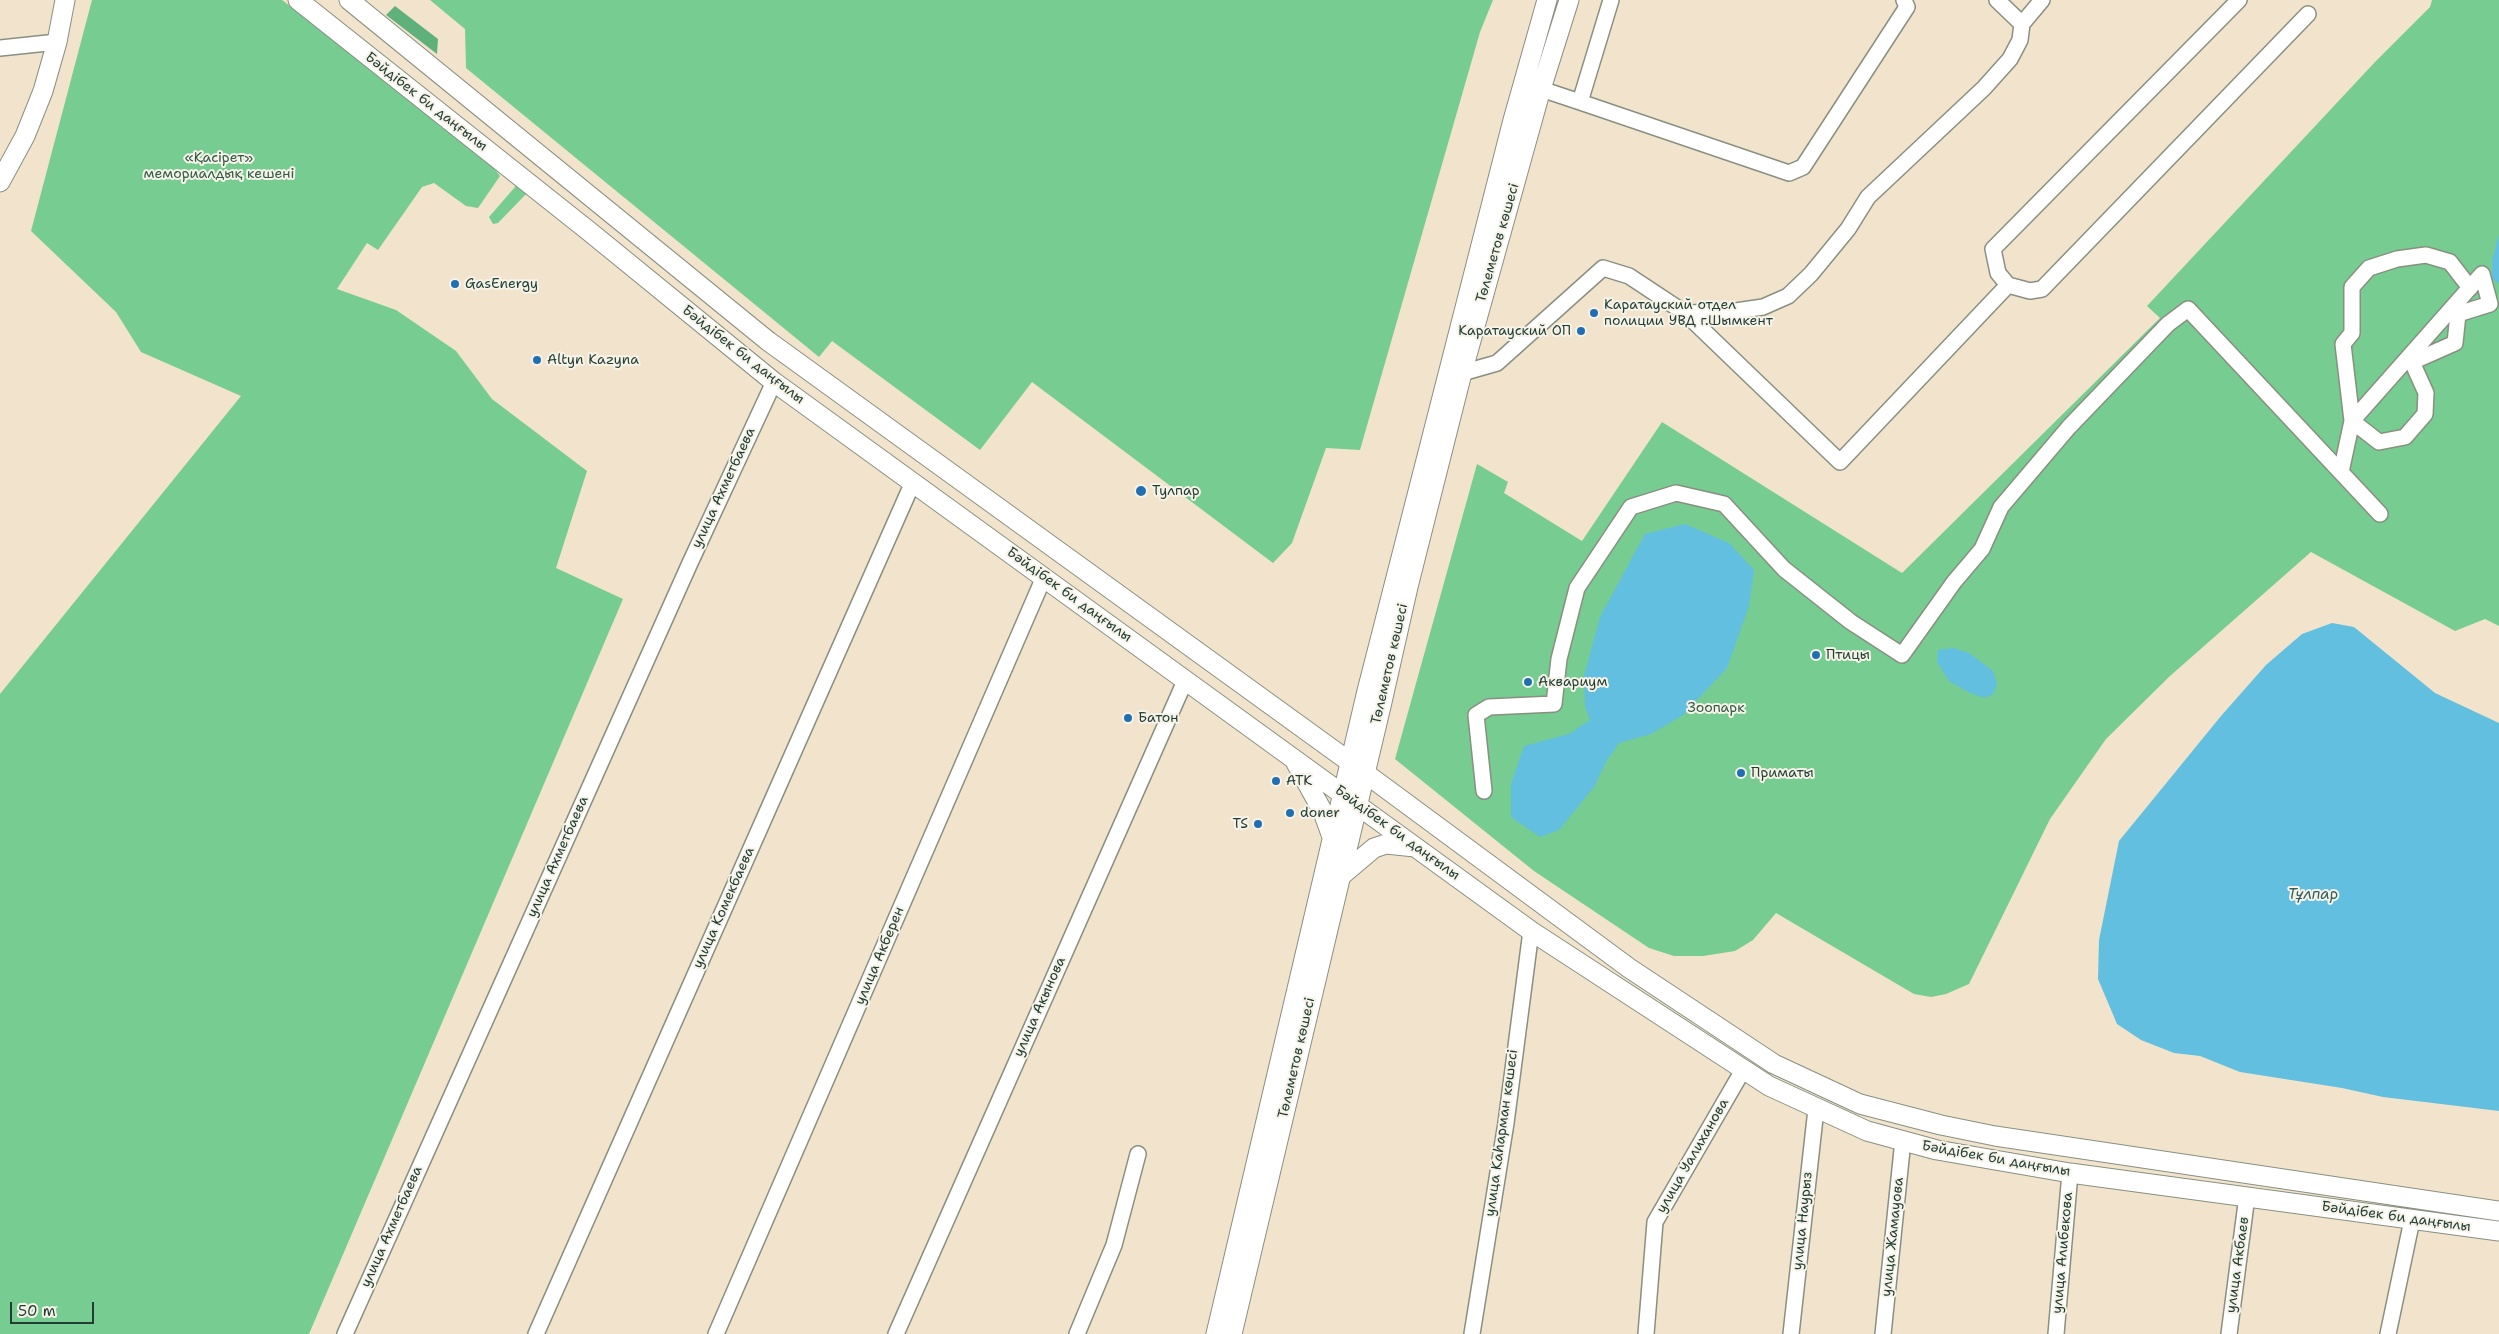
<!DOCTYPE html>
<html>
<head>
<meta charset="utf-8">
<style>
	body { margin:0 }
	#map { position:relative; width:2499px; height:1334px; overflow:hidden; background:#f2e4cc; font-family:"Shantell Sans",sans-serif }
	canvas { display:block }
	.scale { position:absolute; left:10px; top:1302px; width:84px; height:22px; box-sizing:border-box; border:2px solid #1f3d34; border-top:0; padding-left:6px; font-size:15px; line-height:18px; white-space:nowrap; color:#1f3d34; -webkit-text-stroke:4px #f7f3e8; paint-order:stroke }
</style>
</head>
<body>
<div id="map">
<canvas width="2499" height="1334"></canvas>
<div class="scale">50 m</div>
</div>
<script>
const context = document.querySelector('canvas').getContext('2d');
context.lineJoin = 'round';
function fillPath(path, color) { context.fillStyle = color; context.fill(path, 'evenodd'); }
const toPath = rows => new Path2D(rows.map(r => 'M' + r).join(''));
function strokePath(path, color, width, dash) { context.strokeStyle = color; context.lineWidth = width; context.lineCap = dash ? 'butt' : 'round'; context.setLineDash(dash || []); context.stroke(path); }
function label(font, color, halo, rows, align = 'center') {
  context.font = font + ' "Shantell Sans",sans-serif'; context.lineWidth = 4; context.setLineDash([]); context.textBaseline = 'middle'; context.strokeStyle = halo; context.fillStyle = color; for (const [text, x, y, turn = 0] of rows) {
    context.save(); context.translate(x, y); context.rotate((+turn || 0) * Math.PI / 180); context.textAlign = isNaN(turn) ? turn : align; if (halo) context.strokeText(text, 0, 0); context.fillText(text, 0, 0); context.restore();
  }
}
const green = toPath([
	[92,0,282,0,390,81,441,127,483,154,500,176,478,208,466,206,434,183,422,187,378,250,367,243,337,289,396,310,456,351,492,399,587,471,556,568,623,599,309,1334,0,1334,0,694,241,396,141,352,116,312,31,231],
	[430,0,1493,0,1480,32,1360,450,1326,448,1292,543,1273,563,1032,382,980,450,832,341,819,357,466,68,465,29],
	[2432,0,2499,0,2499,626,2485,619,2455,631,2311,552,2170,676,2106,739,2050,819,1969,984,1946,994,1931,997,1914,994,1776,913,1753,940,1735,951,1703,956,1674,956,1649,948,1534,871,1395,759,1477,464,1508,482,1504,493,1582,541,1662,422,1902,573,2160,318,2147,306,2375,62,2430,7],
	[516,178,529,191,498,223,493,224,489,217,515,187]
]);
const forest = toPath([
	[395,6,438,39,437,54,386,15]
]);
const water = toPath([
	[2499,234,2499,283,2492,279,2492,261],
	[1685,524,1729,543,1754,570,1749,606,1727,668,1683,715,1651,734,1619,743,1606,762,1594,787,1559,830,1540,837,1511,817,1511,784,1524,746,1569,734,1590,720,1585,706,1584,676,1600,617,1645,534],
	[2332,623,2354,627,2435,693,2499,723,2499,1111,2383,1097,2342,1088,2240,1072,2200,1056,2174,1053,2141,1040,2117,1024,2098,979,2099,940,2119,841,2221,716,2266,665,2302,634],
	[1953,648,1969,653,1993,671,1997,684,1993,694,1985,698,1970,693,1949,681,1937,662,1938,650]
]);
const minor = toPath([
	[1611,0,1580,102,1789,173,1803,167,1907,7,1904,0],
	[1997,0,2022,24],
	[2239,0,1993,249,1998,273,2008,285,2030,291,2042,289,2308,14],
	[0,48,57,42],
	[1541,89,1580,102],
	[1685,313,1729,312,1763,307,1788,296,1811,274,1848,229,1868,197,1984,88,2010,59,2020,40,2022,24,2042,0],
	[1462,373,1497,363,1603,268,1629,276,1685,313,1840,462,2008,285],
	[2341,472,2352,421,2482,274,2490,304,2458,314,2455,343,2412,362,2426,393,2425,414,2405,437,2379,442,2352,421,2343,344,2352,333,2352,287,2369,268,2397,259,2426,255,2450,262,2470,288],
	[1484,791,1476,715,1489,707,1554,704,1559,659,1577,588,1631,507,1676,493,1724,504,1784,569,1851,622,1902,655,1954,582,1982,549,2001,507,2069,427,2168,324,2188,309,2380,514],
	[345,1334,690,563,774,382],
	[536,1334,913,482],
	[716,1334,1044,577],
	[896,1334,1185,681],
	[1077,1334,1114,1245,1138,1154],
	[1472,1334,1506,1123,1531,931],
	[1646,1334,1655,1222,1743,1070],
	[1791,1334,1816,1109],
	[1883,1334,1903,1140],
	[2056,1334,2070,1173],
	[2229,1334,2247,1196],
	[2388,1334,2412,1220]
]);
const major = toPath([
	[298,0,590,232,774,382,1531,931,1769,1086,1867,1131,1937,1150,2070,1173,2499,1231],
	[349,0,768,341,1365,773,1629,968,1774,1064,1860,1104,1941,1125,1995,1136,2499,1211],
	[0,182,25,136,43,91,57,42,65,0],
	[1296,763,1323,812,1332,837],
	[1342,875,1374,848,1386,844,1415,847],
	[1216,1334,1367,691,1513,120,1547,0],
	[1232,1334,1382,702,1408,587,1462,373,1541,89,1569,0]
]);
const markers = [
	[455,284,5,"#1f6fb2"],
	[1594,313,5,"#1f6fb2"],
	[1581,331,5,"#1f6fb2"],
	[537,360,5,"#1f6fb2"],
	[1141,491,6,"#1f6fb2"],
	[1816,655,5,"#1f6fb2"],
	[1528,682,5,"#1f6fb2"],
	[1128,718,5,"#1f6fb2"],
	[1741,773,5,"#1f6fb2"],
	[1276,781,5,"#1f6fb2"],
	[1290,813,5,"#1f6fb2"],
	[1258,824,5,"#1f6fb2"]
];
const streetNames = [
	["Бәйдібек би даңғылы",426,102,38],
	["Төлеметов көшесі",1498,243,-74],
	["Бәйдібек би даңғылы",743,355,38],
	["улица Ахметбаева",724,488,-65],
	["Бәйдібек би даңғылы",1069,595,36],
	["Төлеметов көшесі",1390,664,-77],
	["Бәйдібек би даңғылы",1397,833,36],
	["улица Ахметбаева",558,857,-66],
	["улица Комекбаева",724,908,-66],
	["улица Акберен",880,956,-67],
	["улица Акынова",1040,1007,-66],
	["Төлеметов көшесі",1297,1058,-77],
	["улица Каһарман көшесі",1502,1133,-82],
	["улица Уалиханова",1693,1156,-60],
	["Бәйдібек би даңғылы",1996,1159,10],
	["Бәйдібек би даңғылы",2396,1217,8],
	["улица Наурыз",1803,1221,-84],
	["улица Ахметбаева",392,1227,-66],
	["улица Жамауова",1893,1237,-84],
	["улица Алибекова",2063,1253,-85],
	["улица Акбаев",2238,1265,-82]
];
const parkNames = [
	["«Қасірет»",219,158],
	["мемориалдық кешені",219,174],
	["Зоопарк",1716,708]
];
const poiNames = [
	["GasEnergy",465,284],
	["Каратауский отдел",1604,305],
	["полиции УВД г.Шымкент",1604,321],
	["Каратауский ОП",1571,331,"right"],
	["Altyn Kazyna",547,360],
	["Тулпар",1152,491],
	["Птицы",1826,655],
	["Аквариум",1538,682],
	["Батон",1138,718],
	["Приматы",1751,773],
	["АТК",1286,781],
	["doner",1300,813],
	["TS",1248,824,"right"]
];
const waterNames = [
	["Тұлпар",2313,895]
];
fillPath(green, '#76cc91');
fillPath(forest, '#60b07b');
fillPath(water, '#62bfe0');
strokePath(minor, '#889080', 18);
strokePath(major, '#889080', 21);
strokePath(minor, '#fff', 15);
strokePath(major, '#fff', 19);
for (const [x, y, r, color] of markers) { const dot = new Path2D(); dot.arc(x, y, r, 0, 2 * Math.PI); context.fillStyle = color; context.fill(dot); strokePath(dot, '#f7f3e8', 2); }
label('14px', '#1f3d34', '#f7f3e8', streetNames);
label('14px', '#305a47', '#f7f3e8', parkNames);
label('14px', '#1f3d34', '#f7f3e8', poiNames, 'left');
label('italic 15px', '#305e5f', '#f7f3e8', waterNames);
</script>
</body>
</html>
